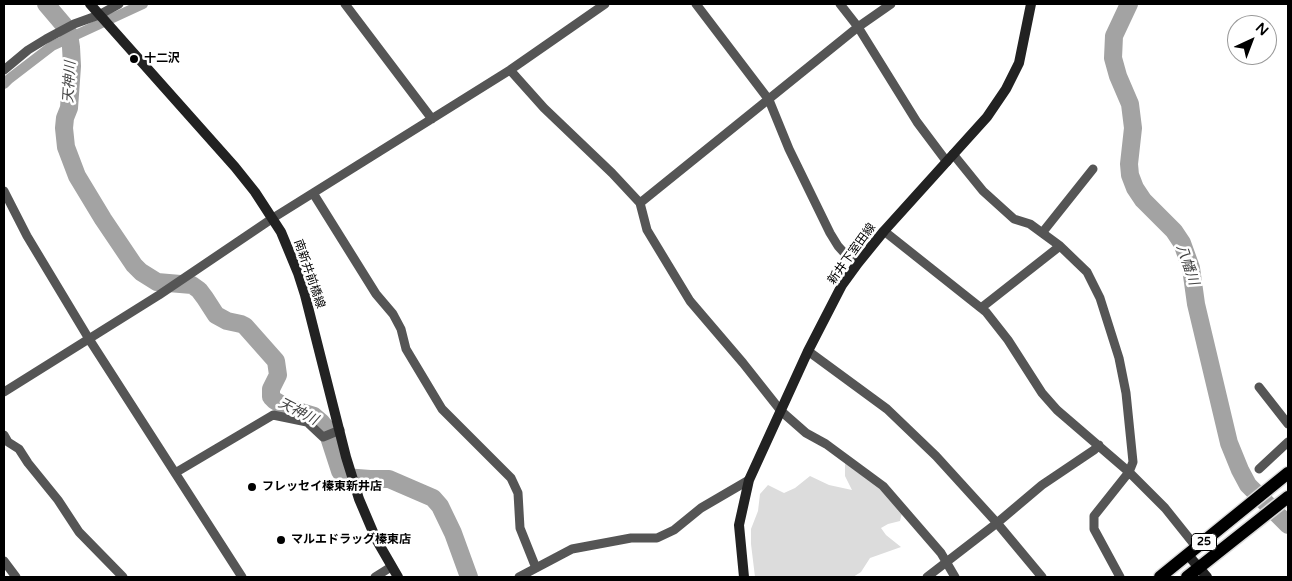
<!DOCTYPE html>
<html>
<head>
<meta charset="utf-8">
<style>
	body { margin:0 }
	#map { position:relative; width:1292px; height:581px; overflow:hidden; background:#fff; font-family:"Varela Round",sans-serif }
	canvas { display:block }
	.frame { position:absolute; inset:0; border:5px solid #000; pointer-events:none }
	.north { position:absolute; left:1227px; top:15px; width:50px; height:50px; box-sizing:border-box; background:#fff; border:1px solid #999; border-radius:50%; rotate:43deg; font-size:14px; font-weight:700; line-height:20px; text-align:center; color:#000 }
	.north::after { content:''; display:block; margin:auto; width:18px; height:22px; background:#000; clip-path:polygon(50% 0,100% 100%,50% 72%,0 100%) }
</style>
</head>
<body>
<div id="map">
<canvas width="1292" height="581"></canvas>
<div class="frame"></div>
<div class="north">N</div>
</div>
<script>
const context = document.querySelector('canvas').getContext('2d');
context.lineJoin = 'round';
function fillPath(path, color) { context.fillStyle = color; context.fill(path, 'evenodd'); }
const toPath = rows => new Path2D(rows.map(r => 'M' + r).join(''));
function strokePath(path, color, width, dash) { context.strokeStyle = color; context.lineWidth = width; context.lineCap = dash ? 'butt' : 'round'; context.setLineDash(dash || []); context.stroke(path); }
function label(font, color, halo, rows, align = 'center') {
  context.font = font + ' "Varela Round","Noto Sans JP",sans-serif'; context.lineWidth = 5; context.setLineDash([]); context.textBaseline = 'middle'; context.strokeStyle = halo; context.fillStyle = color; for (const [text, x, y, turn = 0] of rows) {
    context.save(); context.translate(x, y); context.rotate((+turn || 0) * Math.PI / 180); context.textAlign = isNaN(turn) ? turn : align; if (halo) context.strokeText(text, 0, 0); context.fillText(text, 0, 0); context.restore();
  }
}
const green = toPath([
	[845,463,875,481,902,513,900,521,888,524,881,528,886,535,901,547,870,558,861,572,853,577,755,577,751,544,751,529,758,511,760,494,768,485,784,493,795,488,810,476,829,485,852,490,845,476]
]);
const canal = toPath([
	[4,84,9,79,52,46,143,4]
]);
const river = toPath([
	[46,4,63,24,69,34,71,47,72,66,69,108,65,118,64,128,66,147,77,176,103,219,134,265,141,272,157,282,192,285,199,290,205,298,216,315,227,321,241,324,245,326,276,361,278,375,271,389,271,397,274,400,287,408,314,416,321,422,326,428,340,471,344,477,370,479,389,479,433,498,440,506,453,533,469,577],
	[1129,4,1114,36,1113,58,1118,76,1130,104,1133,128,1129,164,1130,175,1135,188,1143,200,1174,231,1182,243,1191,268,1196,304,1229,443,1240,470,1248,485,1288,525]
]);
const minor = toPath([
	[345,4,432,119],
	[696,4,769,100,789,149,830,233,838,246,847,256,858,263],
	[840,4,858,27,917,122,947,162],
	[4,70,28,50,46,39,74,24,99,15,119,4],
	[510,70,544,108,612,173,640,203,647,230,690,301,743,363,781,411,806,433,826,444,883,486,941,553,955,577],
	[953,154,983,191,1014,219,1030,224,1060,246,1087,272,1100,298,1119,358,1126,393,1133,462,1129,472,1094,516,1094,529,1120,577],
	[4,191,27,236,89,339,242,577],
	[313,193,376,294,393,314,401,329,406,349,442,409,511,478,518,493,520,528,536,568],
	[640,203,858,27,891,4],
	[884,231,986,312,1008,340,1042,393,1057,410,1129,472,1165,508,1197,548],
	[1042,233,1093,169],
	[981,308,1060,246],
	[808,351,887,409,936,456,997,523,1042,577],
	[1259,387,1288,424],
	[4,392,159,295,273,218,510,70,605,4],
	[4,435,8,442,19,449,28,463,58,500,79,532,123,577],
	[1259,469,1288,442],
	[175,473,273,415,307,422,323,437,340,430],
	[4,561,16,577],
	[375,577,391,567],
	[519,577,572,549,631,538,657,538,674,530,701,508,749,480],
	[927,577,997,523,1042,485,1094,450,1099,445]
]);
const secondary = toPath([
	[90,4,235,167,255,192,281,232,298,273,305,295,346,457,359,499,376,539,398,577],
	[1188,555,1207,577],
	[744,577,739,525,749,480,808,351,842,285,858,263,884,231,987,117,1006,89,1019,63,1031,4]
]);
const primary = toPath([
	[1160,577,1288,473],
	[1187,577,1288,497]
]);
const markers = [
	[134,59,5,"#000"],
	[252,487,5,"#000"],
	[281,540,5,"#000"]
];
const shields = [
	[1204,542,25]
];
const shieldNames = [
	["25",1204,542]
];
const poiNames = [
	["十二沢",144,59],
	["フレッセイ榛東新井店",262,487],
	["マルエドラッグ榛東店",291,540]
];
const streetNames = [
	["新井下室田線",852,254,-54],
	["南新井前橋線",309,274,71]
];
const waterNames = [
	["天神川",70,82,-87],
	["八幡川",1187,265,71],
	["天神川",298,412,27]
];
fillPath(green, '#dcdcdc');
strokePath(canal, '#a3a3a3', 10);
strokePath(river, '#a3a3a3', 18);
strokePath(primary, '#dbdbdb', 15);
strokePath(minor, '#555', 9);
strokePath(secondary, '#222', 10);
strokePath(primary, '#000', 12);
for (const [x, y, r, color] of markers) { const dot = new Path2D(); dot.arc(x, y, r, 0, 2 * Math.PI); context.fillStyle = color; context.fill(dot); strokePath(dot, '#fff', 2); }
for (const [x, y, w] of shields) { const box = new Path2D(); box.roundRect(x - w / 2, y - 8.5, w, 17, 4); context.fillStyle = '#fff'; context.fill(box); strokePath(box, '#000', 1); }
label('bold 11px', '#000', null, shieldNames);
label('bold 12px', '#000', '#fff', poiNames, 'left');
label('12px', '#000', '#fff', streetNames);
label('italic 14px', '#444', '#fff', waterNames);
</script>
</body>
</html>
